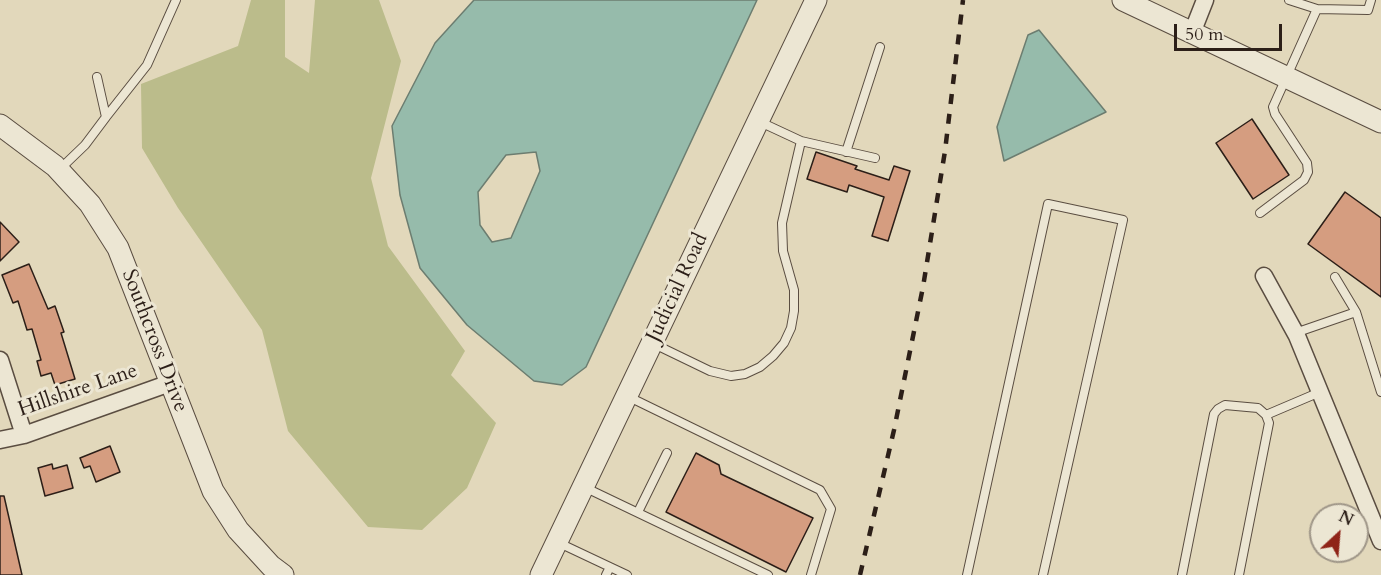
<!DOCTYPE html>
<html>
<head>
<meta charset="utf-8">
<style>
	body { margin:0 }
	#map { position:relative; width:1381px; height:575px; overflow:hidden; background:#e2d8bb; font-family:Cardo,serif }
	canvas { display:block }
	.north { position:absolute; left:1309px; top:503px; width:60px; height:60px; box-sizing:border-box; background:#ece6d3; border:2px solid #9f9688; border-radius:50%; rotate:26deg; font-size:16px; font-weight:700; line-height:24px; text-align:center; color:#2c1f18 }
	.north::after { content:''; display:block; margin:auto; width:21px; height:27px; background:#8f2418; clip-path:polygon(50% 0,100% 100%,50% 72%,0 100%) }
	.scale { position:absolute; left:1174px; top:24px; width:108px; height:27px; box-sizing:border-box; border:3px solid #2c1f18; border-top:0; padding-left:8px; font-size:18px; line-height:21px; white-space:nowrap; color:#2c1f18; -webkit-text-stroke:4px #ece6d3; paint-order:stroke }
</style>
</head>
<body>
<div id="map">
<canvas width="1381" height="575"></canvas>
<div class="north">N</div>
<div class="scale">50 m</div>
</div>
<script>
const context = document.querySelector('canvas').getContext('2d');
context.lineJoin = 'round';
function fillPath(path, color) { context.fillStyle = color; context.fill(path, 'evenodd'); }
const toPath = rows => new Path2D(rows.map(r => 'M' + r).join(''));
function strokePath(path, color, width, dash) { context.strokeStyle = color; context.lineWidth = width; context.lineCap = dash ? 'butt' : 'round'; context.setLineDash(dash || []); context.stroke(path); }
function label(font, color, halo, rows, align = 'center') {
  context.font = font + ' Cardo,serif'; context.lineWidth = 6; context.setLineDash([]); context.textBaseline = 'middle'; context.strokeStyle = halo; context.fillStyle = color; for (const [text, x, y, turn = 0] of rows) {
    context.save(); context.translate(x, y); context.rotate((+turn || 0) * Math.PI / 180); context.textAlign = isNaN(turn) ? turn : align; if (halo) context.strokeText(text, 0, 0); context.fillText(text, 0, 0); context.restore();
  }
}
const green = toPath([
	[251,0,285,0,285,57,309,73,315,0,379,0,401,61,371,178,388,246,465,351,451,375,496,423,467,488,422,530,368,527,288,431,262,330,178,208,142,148,141,84,238,46]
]);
const water = toPath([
	[474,0,757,0,586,367,562,385,534,381,467,325,420,268,400,195,392,126,435,43,474,0],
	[536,152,540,171,511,238,492,242,480,225,478,192,506,155,536,152],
	[1039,30,1106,112,1004,161,997,127,1028,35,1039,30]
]);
const building = toPath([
	[1252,119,1289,175,1253,199,1216,143,1252,119],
	[816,152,857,166,855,169,889,180,894,166,910,171,888,241,872,236,884,197,849,185,847,192,807,179,816,152],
	[1345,192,1381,218,1381,297,1308,244,1345,192],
	[0,222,19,242,0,261,0,222],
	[29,264,48,309,55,306,64,332,61,333,75,379,55,385,51,373,41,376,37,361,41,360,32,329,27,330,18,301,13,303,2,275,29,264],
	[110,446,120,472,96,482,90,466,84,468,80,458,110,446],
	[696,453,719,465,721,474,813,518,786,572,666,512,696,453],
	[52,464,53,469,67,465,73,488,45,496,38,468,52,464],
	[0,496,4,496,22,575,0,575,0,496]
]);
const service = toPath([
	[1289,0,1317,9],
	[106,117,147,65,176,0],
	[801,141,875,158],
	[846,152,880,47],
	[60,169,85,145,106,117,97,77],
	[1260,213,1304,180,1308,172,1307,163,1275,114,1273,107,1317,9,1368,10,1371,0],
	[1335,277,1356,312],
	[1295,333,1356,312,1381,392],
	[652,343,710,371,731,376,745,374,760,367,773,356,784,343,791,328,794,311,794,290,783,251,782,223,801,141,758,121],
	[627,396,820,490,831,509,811,575],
	[1266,415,1320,392],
	[584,487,768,575],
	[638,512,667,453],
	[557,542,610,567,606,575],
	[610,567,627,575],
	[967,575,1048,204,1123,220,1043,575],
	[1182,575,1214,414,1218,409,1225,405,1258,408,1266,415,1269,423,1239,575]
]);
const minor = toPath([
	[1192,33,1205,0],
	[1264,276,1297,336,1381,541],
	[0,360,24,435],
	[0,440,24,435,170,383]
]);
const tertiary = toPath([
	[1123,0,1381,122],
	[0,125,55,166,90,204,118,248,213,491,238,530,271,566,283,575],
	[541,575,816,0]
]);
const rail = toPath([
	[860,575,894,430,923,287,945,151,963,0]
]);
const streetNames = [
	["Judicial Road",678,288,-65],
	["Southcross Drive",154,341,69],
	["Hillshire Lane",78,391,-19]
];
fillPath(green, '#bbbc8b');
fillPath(water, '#96bbab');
strokePath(water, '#6c7d70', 1.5);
fillPath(building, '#d59d80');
strokePath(building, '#2c1f18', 1.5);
strokePath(service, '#5a4d41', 10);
strokePath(minor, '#5a4d41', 19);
strokePath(tertiary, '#5a4d41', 23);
strokePath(service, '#ece6d3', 8);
strokePath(minor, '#ece6d3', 16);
strokePath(tertiary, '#ece6d3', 21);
strokePath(rail, '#2c1f18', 4.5, [10, 10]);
label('21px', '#2c1f18', '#ece6d3', streetNames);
</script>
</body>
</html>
